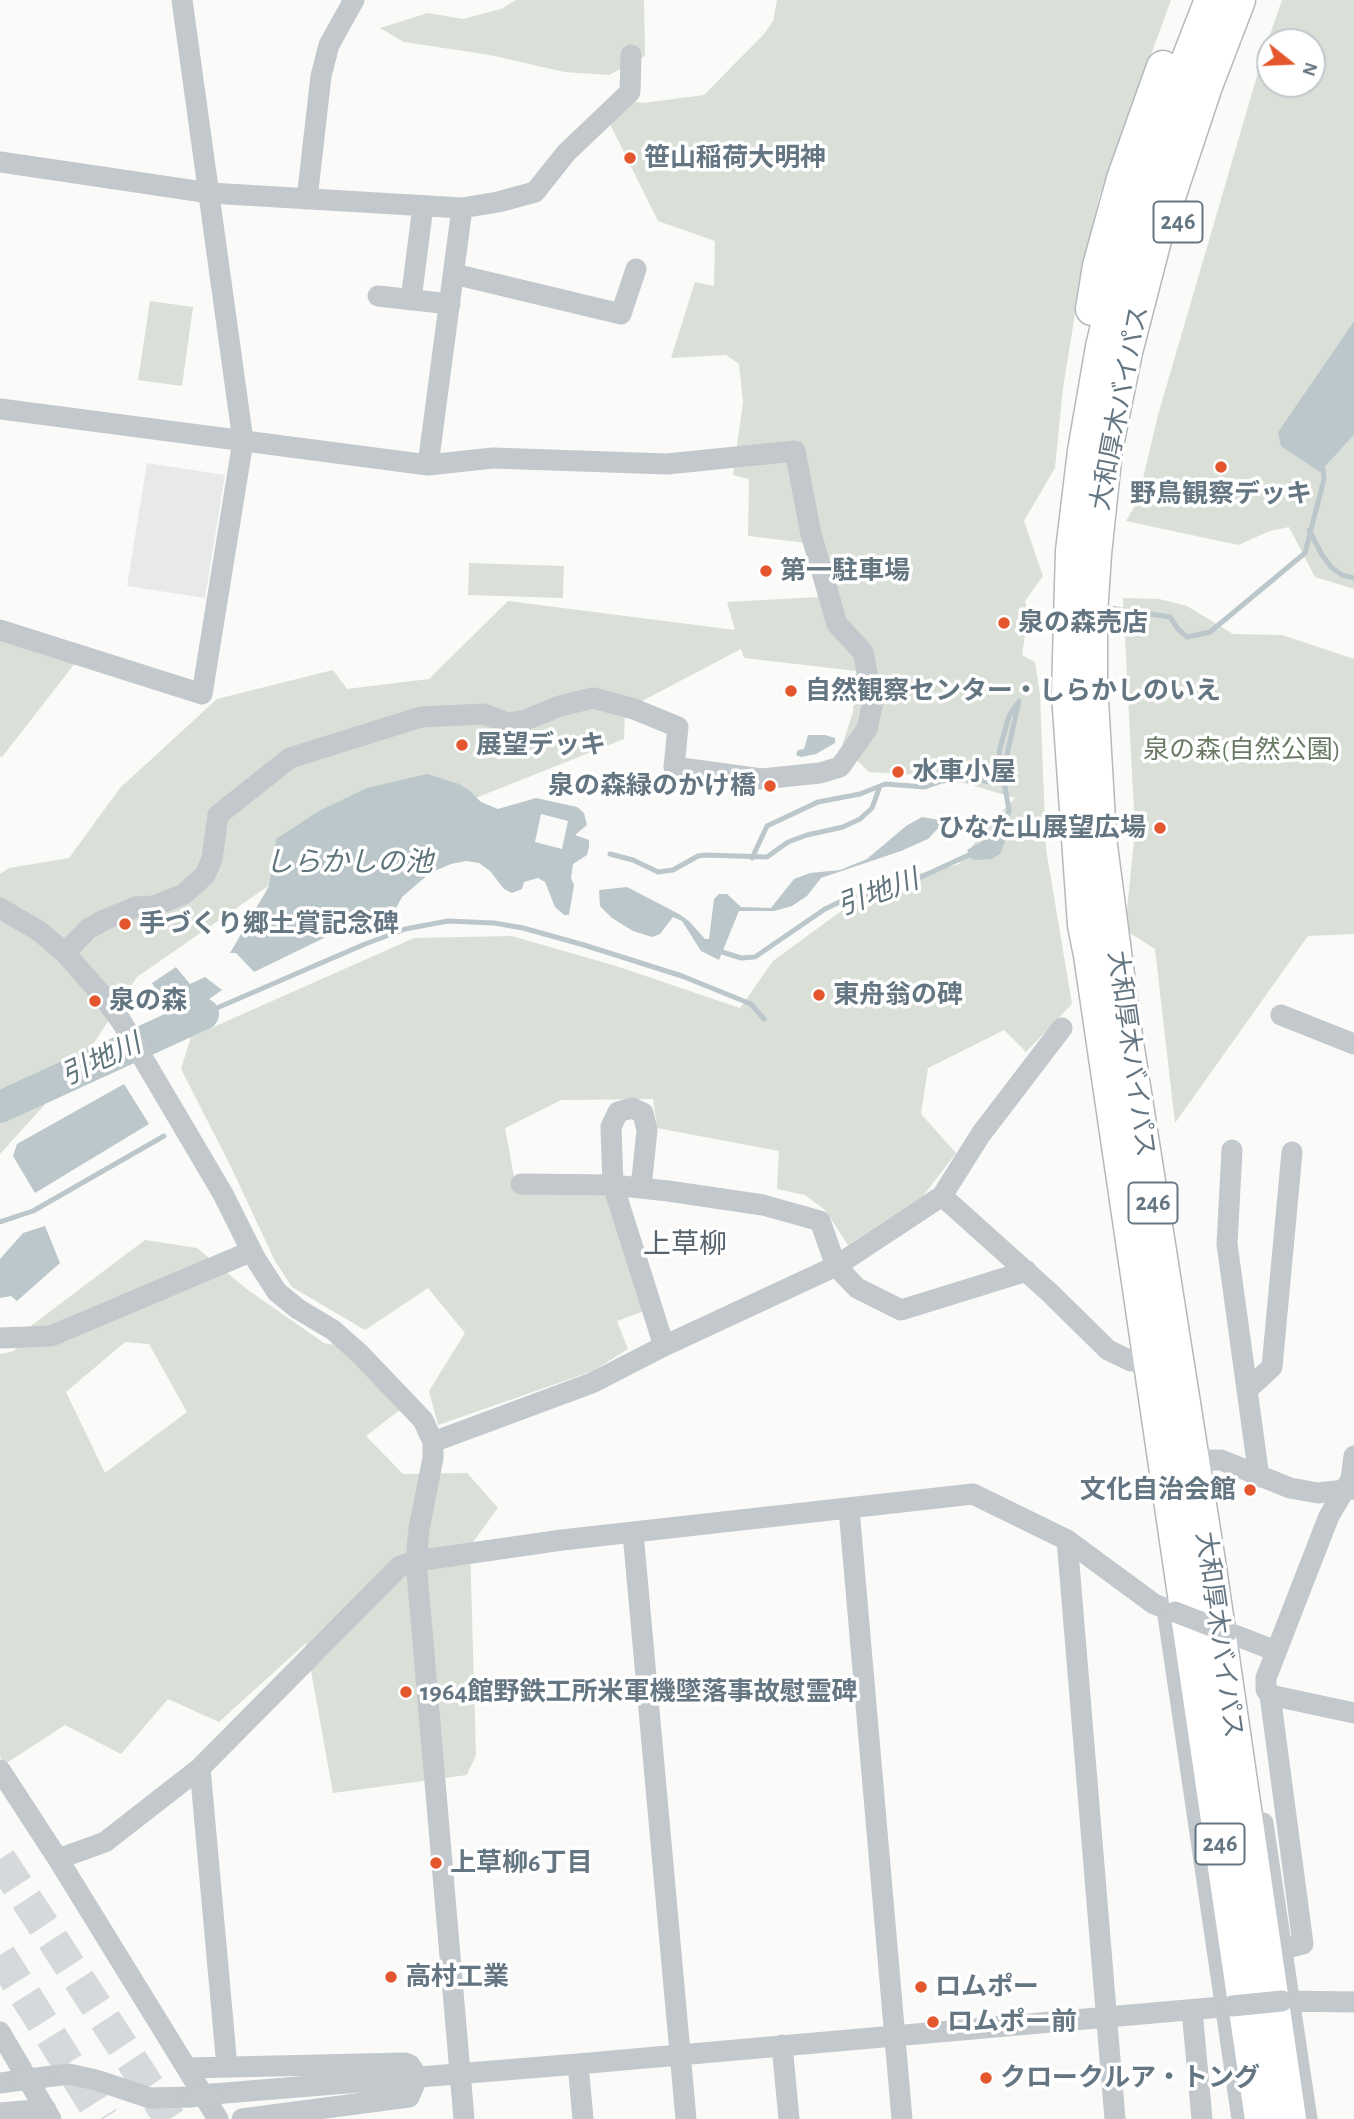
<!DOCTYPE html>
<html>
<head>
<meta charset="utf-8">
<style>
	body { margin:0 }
	#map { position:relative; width:1354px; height:2119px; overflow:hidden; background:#fafaf8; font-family:"Alegreya Sans",sans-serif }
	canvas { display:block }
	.north { position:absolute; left:1256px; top:28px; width:70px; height:70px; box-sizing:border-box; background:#fff; border:2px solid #c1c8cd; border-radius:50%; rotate:108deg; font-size:19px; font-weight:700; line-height:28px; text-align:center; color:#657683 }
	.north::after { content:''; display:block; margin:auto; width:24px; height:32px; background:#e4572e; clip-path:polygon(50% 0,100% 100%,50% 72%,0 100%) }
</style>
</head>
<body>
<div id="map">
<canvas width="1354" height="2119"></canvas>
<div class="north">N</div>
</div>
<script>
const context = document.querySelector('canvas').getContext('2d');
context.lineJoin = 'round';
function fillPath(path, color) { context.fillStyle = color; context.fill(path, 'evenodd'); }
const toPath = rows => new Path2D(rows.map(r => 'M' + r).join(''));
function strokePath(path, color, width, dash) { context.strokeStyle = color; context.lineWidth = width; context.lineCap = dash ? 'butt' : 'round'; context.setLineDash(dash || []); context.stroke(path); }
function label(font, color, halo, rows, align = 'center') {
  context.font = font + ' "Alegreya Sans","Noto Sans JP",sans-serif'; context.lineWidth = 7; context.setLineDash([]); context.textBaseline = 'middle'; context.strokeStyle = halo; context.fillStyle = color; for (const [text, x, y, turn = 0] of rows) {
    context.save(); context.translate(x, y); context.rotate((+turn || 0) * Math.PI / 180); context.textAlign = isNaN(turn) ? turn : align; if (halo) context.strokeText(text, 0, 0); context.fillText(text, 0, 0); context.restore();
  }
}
const built = toPath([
	[147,463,225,475,205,598,127,586]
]);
const green = toPath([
	[516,0,644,0,645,56,609,75,564,72,490,55,404,42,380,28,428,13,463,19,501,9],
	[777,0,1171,0,1099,197,1075,314,1063,388,1055,468,1024,521,1043,576,1025,601,1028,614,1022,655,1035,662,1040,695,1046,849,1072,1004,1026,1052,1004,1030,928,1068,921,1114,956,1153,923,1196,848,1245,825,1210,805,1195,777,1189,779,1151,657,1128,653,1099,561,1100,505,1128,517,1193,604,1189,647,1310,617,1321,628,1349,593,1371,438,1425,429,1391,465,1333,428,1288,365,1330,292,1287,275,1261,231,1167,181,1069,191,1037,414,938,512,936,616,966,740,1008,773,961,878,884,959,864,987,826,1015,798,941,776,869,772,842,746,853,712,856,671,744,658,741,649,625,710,624,739,287,873,137,977,77,1069,0,1154,0,874,9,868,69,858,120,788,217,699,333,670,347,689,429,679,508,601,735,630,727,602,818,597,807,543,748,536,749,479,733,475,743,402,739,364,726,355,671,358,695,282,714,286,715,241,658,221,610,124,611,97,643,103,704,95,764,34,773,21],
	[1282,0,1354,0,1354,321,1278,432,1320,472,1354,435,1354,589,1315,577,1289,527,1270,531,1238,545,1126,521,1138,500,1158,415,1264,52],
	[1270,42,1312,42,1312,84,1270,84],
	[150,301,193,307,182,386,138,380],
	[469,563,564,566,563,598,468,595],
	[1123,598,1159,599,1187,606,1233,634,1282,635,1354,659,1354,934,1308,936,1175,1123,1155,949,1125,930,1135,831],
	[0,638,76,662,2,757,0,756],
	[145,1240,197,1248,248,1290,324,1343,340,1346,401,1409,366,1436,403,1474,467,1473,498,1508,470,1546,476,1755,467,1775,333,1793,306,1643,219,1722,168,1699,121,1754,65,1725,5,1764,0,1756,0,1354,14,1351,32,1325],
	[125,1342,149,1344,187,1412,105,1473,66,1392]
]);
const water = toPath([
	[1354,321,1354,435,1320,472,1281,446,1278,432],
	[808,735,825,735,835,738,835,743,816,754,801,757,796,755,798,750,804,749],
	[427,774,459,784,470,791,481,802,498,809,536,798,577,807,584,813,587,825,575,835,589,840,589,846,587,855,573,864,571,878,574,885,569,915,564,915,555,907,545,882,538,878,524,882,522,889,512,893,504,889,490,871,479,863,466,861,451,864,430,873,402,897,395,910,324,938,254,972,236,953,230,953,269,886,276,839,319,811,367,788],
	[922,817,945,821,928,839,901,851,821,878,807,896,792,906,774,911,739,911,719,960,701,951,682,921,673,917,660,934,652,937,633,931,612,918,600,906,599,890,627,887,679,914,689,921,705,939,709,939,714,899,719,894,727,894,741,907,771,908,794,879,810,873,840,870,867,859,906,826],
	[995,834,1001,836,1005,842,1000,854,992,859,974,860,971,858,967,850],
	[176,967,190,984,205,977,222,990,175,1023,152,983],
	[124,1084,149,1124,35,1193,13,1156,17,1144],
	[45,1226,60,1263,17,1301,11,1296,0,1298,0,1259,23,1233]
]);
const pier = toPath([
	[541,814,568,821,562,849,535,842]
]);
const stream = toPath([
	[1309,530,1322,555,1332,568,1342,575,1354,578],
	[1103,612,1110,608,1170,617,1178,629,1187,637,1210,632,1305,553,1324,479,1323,469,1319,466],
	[997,840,1001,836,1009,810,1005,787,1008,750,1019,701],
	[610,854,633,860,658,872,673,870,698,856,705,855,767,857,788,842,807,835,843,827,860,819,872,808,880,786],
	[752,858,767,826,818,802,860,794,885,784,925,787,942,781,974,779,996,783,1000,748,1009,716,1017,704],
	[716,950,741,958,755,957,825,909,848,898,908,883,973,853],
	[198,1002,203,1014,365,944,405,929,448,921,494,923,523,928,584,945,682,976,751,1004,764,1019],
	[0,1222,33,1211,164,1136]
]);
const river = toPath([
	[0,1107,203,1014]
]);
const highwayTunnel = toPath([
	[0,1859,170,2119],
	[0,1955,103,2119]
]);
const minor = toPath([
	[0,162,210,193,462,208,428,465],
	[307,199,321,76,329,45,354,0],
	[462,208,498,202,535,192,566,153,630,92,631,55],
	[454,274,621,314,636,269],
	[378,296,450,304],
	[411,300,423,206],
	[0,409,428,465,493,458,667,464,795,451,811,534,837,624,863,652,873,701,867,729,840,767,820,773,762,779,674,767,678,727,634,709,593,698,560,706,523,721,507,723,484,714,421,717,290,758,218,815,212,859,205,875,184,894,154,906,136,907,104,920,88,929,65,953],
	[0,630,202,694,243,441,182,0],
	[0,908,39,931,65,953,102,995,121,1021,223,1194,255,1258,277,1292,298,1309,333,1330,359,1353,423,1420,433,1442,433,1458,419,1529,416,1561,464,2119],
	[1281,1015,1354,1044],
	[1232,1150,1227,1244,1259,1477],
	[521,1184,613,1185,668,1191,763,1205,820,1221,836,1266,857,1288,901,1310,1027,1271],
	[641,1188,647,1130,643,1113,632,1108,618,1112,611,1127,613,1185,664,1346],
	[942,1196,981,1134,1062,1028],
	[0,1338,51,1336,252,1251],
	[1248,1389,1272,1367,1292,1152],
	[433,1442,592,1383,664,1346,836,1266,942,1196,1049,1292,1108,1350,1131,1361],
	[1208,1460,1221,1460,1290,1488,1318,1493,1354,1489],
	[849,1509,902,2119],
	[633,1533,686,2119],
	[1067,1540,1115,2119],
	[1167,1609,1242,2119],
	[1227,1632,1276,1651],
	[1270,1695,1354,1713],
	[200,1768,227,2067],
	[0,1770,58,1859,218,2119],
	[1263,1823,1307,2119],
	[58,1859,105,1842,200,1768,400,1566,416,1561,562,1540,973,1494,1067,1540,1154,1604,1175,1612],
	[1282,1949,1303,1944,1270,1695,1266,1690,1266,1678,1329,1516,1351,1479,1354,1456],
	[1282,2001,1354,2002],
	[1192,2010,1202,2119],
	[0,2032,51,2119],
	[782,2045,789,2119],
	[578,2064,583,2119],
	[188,2068,405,2063,410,2065,418,2077],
	[45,2077,69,2074,96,2080,150,2098,190,2097],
	[0,2083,21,2080],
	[213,2094,578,2064,1232,2006],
	[0,2113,46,2109],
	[242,2119,409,2097,418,2077]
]);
const highway = toPath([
	[1211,0,1181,77,1129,231,1102,347,1084,451,1072,551,1068,694,1084,925,1090,955,1261,2119],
	[1239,0,1206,86,1156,236,1126,352,1106,450,1095,554,1091,614,1091,683,1100,838,1126,1036,1210,1568,1290,2119],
	[1092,309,1099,266,1123,179,1163,67]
]);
const minorBridge = toPath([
	[1175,1612,1227,1632],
	[1232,2006,1282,2001],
	[21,2080,45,2077],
	[190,2097,213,2094]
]);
const markers = [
	[630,158,7,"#e4572e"],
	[1221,467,7,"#e4572e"],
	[766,571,7,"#e4572e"],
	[1004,623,7,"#e4572e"],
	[791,691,7,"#e4572e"],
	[462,745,7,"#e4572e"],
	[898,772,7,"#e4572e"],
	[770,786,7,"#e4572e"],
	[1160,828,7,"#e4572e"],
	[125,924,7,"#e4572e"],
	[819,995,7,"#e4572e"],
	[95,1001,7,"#e4572e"],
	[1250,1490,7,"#e4572e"],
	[406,1692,7,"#e4572e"],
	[436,1863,7,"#e4572e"],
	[391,1977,7,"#e4572e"],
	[921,1987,7,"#e4572e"],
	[933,2022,7,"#e4572e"],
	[986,2078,7,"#e4572e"]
];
const shields = [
	[1178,222,49],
	[1153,1203,49],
	[1220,1844,49]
];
const shieldNames = [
	["246",1178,222],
	["246",1153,1203],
	["246",1220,1844]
];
const poiNames = [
	["笹山稲荷大明神",644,158],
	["野鳥観察デッキ",1221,494,"center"],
	["第一駐車場",780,571],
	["泉の森売店",1018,623],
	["自然観察センター・しらかしのいえ",805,691],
	["展望デッキ",476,745],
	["水車小屋",912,772],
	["泉の森緑のかけ橋",756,786,"right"],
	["ひなた山展望広場",1146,828,"right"],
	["手づくり郷土賞記念碑",139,924],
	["東舟翁の碑",833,995],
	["泉の森",109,1001],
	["文化自治会館",1236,1490,"right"],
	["1964館野鉄工所米軍機墜落事故慰霊碑",420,1692],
	["上草柳6丁目",450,1863],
	["高村工業",405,1977],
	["ロムポー",935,1987],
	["ロムポー前",947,2022],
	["クロークルア・トング",1000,2078]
];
const streetNames = [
	["大和厚木バイパス",1120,408,-79],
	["大和厚木バイパス",1131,1054,82],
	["大和厚木バイパス",1219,1635,82]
];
const parkNames = [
	["泉の森(自然公園)",1242,750]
];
const waterNames = [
	["しらかしの池",349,863],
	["引地川",878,893,-20],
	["引地川",101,1060,-25]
];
const neighbourhoodNames = [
	["上草柳",685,1245]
];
fillPath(built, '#e8e9e9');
fillPath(green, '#dadfd7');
fillPath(water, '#bbc7cb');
fillPath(pier, '#fafaf8');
strokePath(stream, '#bbc7cb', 5);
strokePath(river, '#bbc7cb', 32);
strokePath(highwayTunnel, '#d5d9db', 32, [32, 16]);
strokePath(highway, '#b4b9bd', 35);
strokePath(minor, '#c3c8cc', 21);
strokePath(highway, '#fff', 32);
strokePath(minorBridge, '#c3c8cc', 21);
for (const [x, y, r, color] of markers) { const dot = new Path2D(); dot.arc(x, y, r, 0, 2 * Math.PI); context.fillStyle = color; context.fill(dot); strokePath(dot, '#fff', 2.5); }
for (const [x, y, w] of shields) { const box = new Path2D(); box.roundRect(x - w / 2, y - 20.5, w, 41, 5); context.fillStyle = '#fff'; context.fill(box); strokePath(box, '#657683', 2); }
label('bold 24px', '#657683', null, shieldNames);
label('bold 26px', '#657683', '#fff', poiNames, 'left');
label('26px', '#657683', '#fff', streetNames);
label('26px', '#687a64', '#fff', parkNames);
label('italic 28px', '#60757c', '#fff', waterNames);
label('28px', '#57646e', '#fff', neighbourhoodNames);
</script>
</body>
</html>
